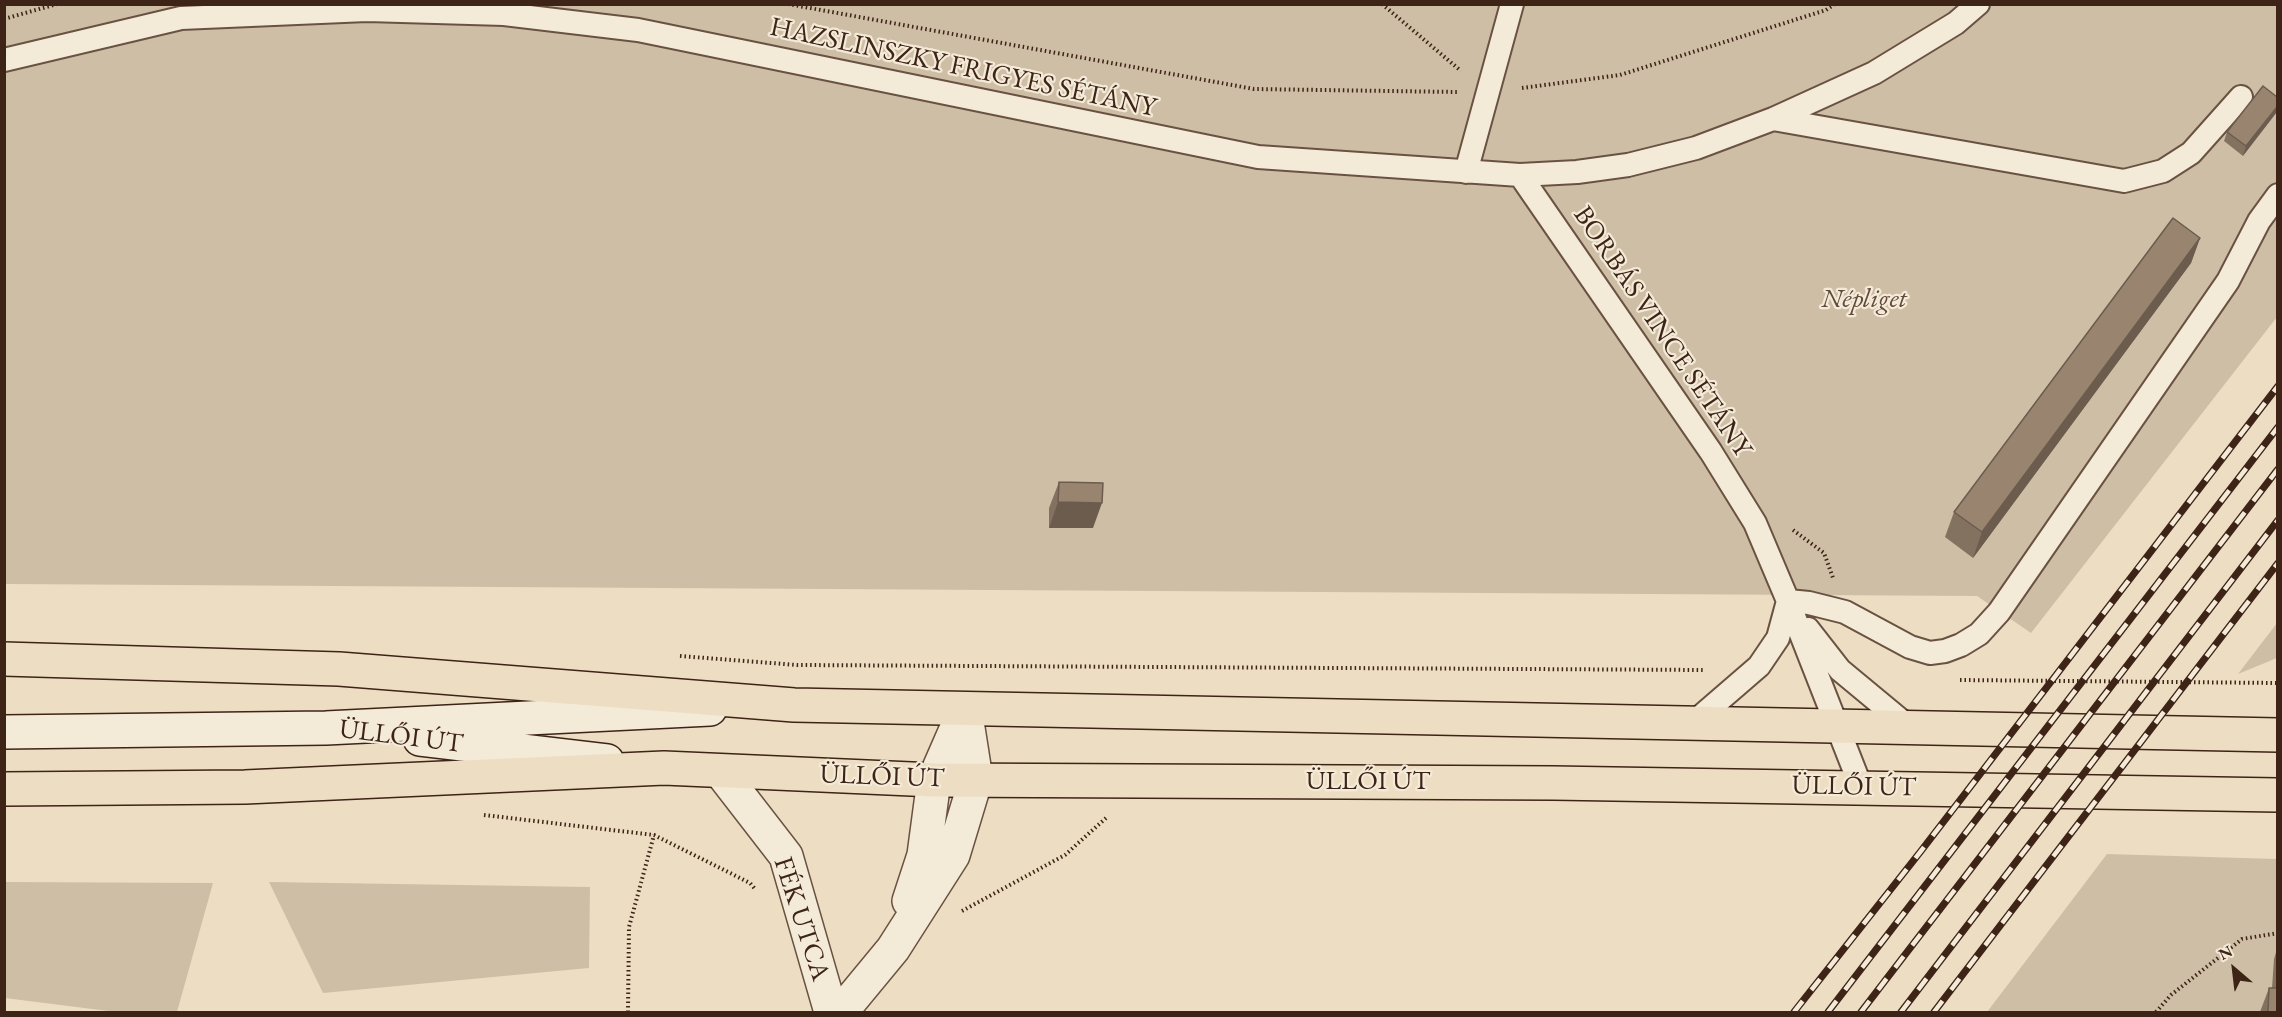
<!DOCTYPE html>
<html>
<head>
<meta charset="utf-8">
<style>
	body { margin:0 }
	#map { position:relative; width:2282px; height:1017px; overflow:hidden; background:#eddec3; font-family:"EB Garamond",serif }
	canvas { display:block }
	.frame { position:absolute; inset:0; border:6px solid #3e2317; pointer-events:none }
	.north { position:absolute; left:2204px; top:939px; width:60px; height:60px; -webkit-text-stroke:4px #f3ead8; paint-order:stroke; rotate:332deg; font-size:16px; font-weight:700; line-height:24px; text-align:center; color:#3e2317 }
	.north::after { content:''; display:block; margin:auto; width:21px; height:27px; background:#3e2317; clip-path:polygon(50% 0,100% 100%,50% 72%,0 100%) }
</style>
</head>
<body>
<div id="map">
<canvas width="2282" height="1017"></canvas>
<div class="frame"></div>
<div class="north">N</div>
</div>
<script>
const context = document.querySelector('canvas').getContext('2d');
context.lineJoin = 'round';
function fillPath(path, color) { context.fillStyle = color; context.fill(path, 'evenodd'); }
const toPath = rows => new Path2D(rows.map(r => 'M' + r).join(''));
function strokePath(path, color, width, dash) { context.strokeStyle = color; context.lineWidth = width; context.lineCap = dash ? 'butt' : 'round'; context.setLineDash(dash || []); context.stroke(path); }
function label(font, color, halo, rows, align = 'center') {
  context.font = font + ' "EB Garamond",serif'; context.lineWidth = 4.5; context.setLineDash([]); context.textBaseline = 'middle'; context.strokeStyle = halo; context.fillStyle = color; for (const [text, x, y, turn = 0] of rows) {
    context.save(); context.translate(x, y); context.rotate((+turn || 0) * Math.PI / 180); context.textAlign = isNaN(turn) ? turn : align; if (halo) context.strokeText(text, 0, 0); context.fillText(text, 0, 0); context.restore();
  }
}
const green = toPath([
	[5,5,2277,5,2277,317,2031,633,1977,596,5,584],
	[2277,623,2277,658,2238,674],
	[2107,854,2277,859,2277,1012,1987,1012],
	[5,882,213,883,177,1012,116,1012,5,998],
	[269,882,590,887,589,968,323,993]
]);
const path = toPath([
	[788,4,1254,89,1457,92],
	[1382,4,1461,71],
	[4,19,57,4],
	[1522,88,1620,75,1826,10,1835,4],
	[1793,530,1824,553,1833,578],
	[680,656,797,665,1704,670],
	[1960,680,2278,683],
	[484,815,654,835,750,883,755,889],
	[962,911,1065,855,1106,818],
	[628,1012,629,927,654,835],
	[2156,1012,2171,995,2242,939,2278,933]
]);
const lane = toPath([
	[4,60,181,18,367,10,504,14,638,30,1258,157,1520,175,1577,172,1628,165,1696,148,1773,119,1874,73,1956,23,1978,4],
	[1773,119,2124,181,2163,171,2191,153,2241,97],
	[1466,172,1512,4],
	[1520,175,1711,452,1755,523,1788,601,1861,787],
	[1788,601,1809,603,1845,612,1910,647,1930,653,1945,651,1961,645,1979,634,1999,612,2228,281,2259,221,2278,195],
	[1808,629,1840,670,1910,728],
	[1693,723,1759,666,1778,638,1788,601]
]);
const street = toPath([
	[721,772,786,856,831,1012],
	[909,901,924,855,934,780,965,709],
	[841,1012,893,949,953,855,976,779,965,709]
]);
const secondary = toPath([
	[4,732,326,728,710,709],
	[420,739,607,761]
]);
const primary = toPath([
	[4,659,339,669,794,705,2278,735],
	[4,789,245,787,664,768,934,780,1553,783,2278,795]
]);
const rail = toPath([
	[1794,1012,1921,851,2278,386],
	[1828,1012,2278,427],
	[1861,1012,2278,469],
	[1901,1012,2278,520],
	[1934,1012,2278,563]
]);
const wall = toPath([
	[2277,97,2243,156,2224,141,2227,132],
	[2200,238,2191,263,1973,558,1945,537,1954,512],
	[1059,482,1093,528,1049,528,1049,508],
	[2277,949,2277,1012,2260,1012,2269,988,2272,988,2274,959]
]);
const shadedWall = toPath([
	[2277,107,2277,112,2243,156,2246,146],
	[2200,238,2191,263,1973,558,1982,532],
	[1058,502,1102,503,1093,528,1049,528]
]);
const building = toPath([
	[2263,86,2277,97,2277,107,2246,146,2227,132,2263,86],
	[2173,218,2200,238,1982,532,1954,512,2173,218],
	[1059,482,1103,483,1102,503,1058,502,1059,482],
	[2269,988,2277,988,2277,1012,2268,1012,2269,988]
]);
const streetNames = [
	["HAZSLINSZKY FRIGYES SÉTÁNY",963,68,12],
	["BORBÁS VINCE SÉTÁNY",1662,332,56],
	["ÜLLŐI ÚT",401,737,7],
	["ÜLLŐI ÚT",882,777,2],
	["ÜLLŐI ÚT",1368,782],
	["ÜLLŐI ÚT",1854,787,1],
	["FÉK UTCA",801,919,72]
];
const parkNames = [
	["Népliget",1864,300]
];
fillPath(green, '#cfbea6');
strokePath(lane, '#6a5242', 26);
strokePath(street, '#6a5242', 36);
strokePath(secondary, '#3e2317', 36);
strokePath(primary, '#3e2317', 36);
strokePath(path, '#3e2317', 4, [1.5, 3]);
strokePath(lane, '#f3ead8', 22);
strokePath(street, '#f3ead8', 33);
strokePath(secondary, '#f3ead8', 33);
strokePath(primary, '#eddec3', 33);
strokePath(rail, '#3e2317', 7);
strokePath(rail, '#f3ead8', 4.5, [14]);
fillPath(wall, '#847260');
fillPath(shadedWall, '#6b5c4e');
fillPath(building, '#998470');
strokePath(building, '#6b5c4e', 1.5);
label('27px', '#3e2317', '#f3ead8', streetNames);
label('italic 27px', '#624a3b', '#f3ead8', parkNames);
</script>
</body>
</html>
